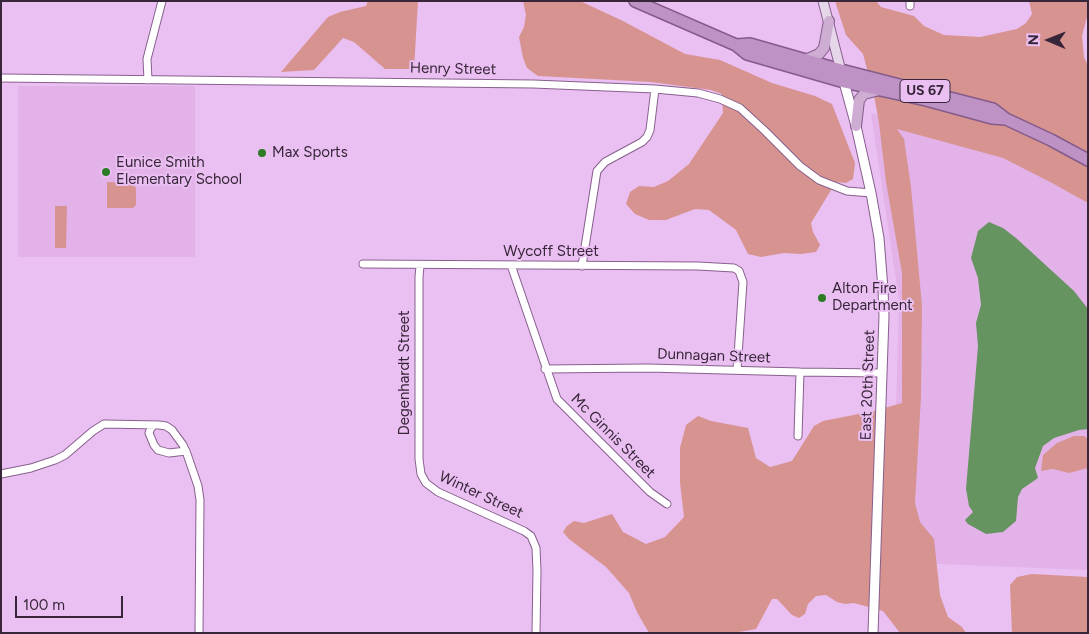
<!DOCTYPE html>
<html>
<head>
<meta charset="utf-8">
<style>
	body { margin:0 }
	#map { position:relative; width:1089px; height:634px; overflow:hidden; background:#eabff1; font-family:Figtree,sans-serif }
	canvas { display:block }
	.frame { position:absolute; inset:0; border:2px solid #372639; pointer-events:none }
	.north { position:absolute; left:1024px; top:15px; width:50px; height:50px; -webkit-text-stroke:4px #eabff1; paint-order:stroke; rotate:271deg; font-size:14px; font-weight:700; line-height:20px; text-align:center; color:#372639 }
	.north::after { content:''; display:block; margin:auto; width:18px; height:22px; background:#372639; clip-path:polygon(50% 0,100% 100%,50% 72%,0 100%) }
	.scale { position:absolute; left:15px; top:596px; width:108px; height:22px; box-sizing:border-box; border:2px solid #372639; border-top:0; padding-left:6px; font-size:15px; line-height:18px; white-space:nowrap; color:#372639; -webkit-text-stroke:4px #eabff1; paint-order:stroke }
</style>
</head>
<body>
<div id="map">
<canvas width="1089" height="634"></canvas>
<div class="frame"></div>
<div class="north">N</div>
<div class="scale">100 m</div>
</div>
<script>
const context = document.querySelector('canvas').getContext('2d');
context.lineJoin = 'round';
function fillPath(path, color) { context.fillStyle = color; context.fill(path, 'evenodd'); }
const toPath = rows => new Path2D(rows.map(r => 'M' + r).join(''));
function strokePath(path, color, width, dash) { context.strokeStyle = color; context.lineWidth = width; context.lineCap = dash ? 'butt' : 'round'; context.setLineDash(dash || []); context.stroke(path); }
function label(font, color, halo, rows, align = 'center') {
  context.font = font + ' Figtree,sans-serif'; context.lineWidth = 4; context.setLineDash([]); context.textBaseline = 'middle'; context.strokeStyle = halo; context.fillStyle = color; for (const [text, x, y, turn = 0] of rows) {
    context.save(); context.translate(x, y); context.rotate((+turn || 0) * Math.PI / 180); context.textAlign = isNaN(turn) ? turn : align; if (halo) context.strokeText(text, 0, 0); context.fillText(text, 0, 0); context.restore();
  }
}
const built = toPath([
	[18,86,195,86,195,257,18,257],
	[871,113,1008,152,1088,198,1088,570,892,562,899,300]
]);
const green = toPath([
	[368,1,418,1,414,69,385,69,354,42,343,38,314,70,281,72,328,17,340,12,366,6],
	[523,1,580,1,623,21,685,54,720,60,772,83,815,96,832,104,855,163,853,179,846,183,836,182,811,223,813,232,820,245,816,252,801,254,784,253,761,257,748,254,736,230,709,210,695,209,666,220,649,220,635,214,626,204,630,192,639,186,654,187,668,181,689,164,723,113,722,94,711,90,651,82,538,76,527,68,523,58,519,37,524,27,526,15],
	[835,1,876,1,881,7,914,16,924,26,944,35,980,37,1017,29,1026,23,1032,14,1029,1,1088,1,1088,13,1082,36,1084,57,1088,66,1088,203,1052,183,1003,158,897,129,904,139,911,187,922,306,921,396,915,503,920,522,934,539,940,595,948,617,962,627,966,633,900,633,883,611,854,603,845,604,837,602,826,595,816,596,808,604,805,614,799,618,792,615,777,599,772,599,756,629,733,633,649,633,637,612,629,593,606,567,569,539,563,532,567,526,574,521,584,523,612,514,623,532,646,544,665,537,684,517,680,483,680,448,686,425,698,416,711,421,748,428,756,458,770,467,792,461,814,426,823,421,874,411,902,403,902,273,886,182,879,123,874,95,863,54,846,35],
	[107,182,131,183,136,188,136,205,133,208,107,208],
	[55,206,67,206,66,248,55,248],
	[1074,436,1084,436,1088,439,1088,468,1069,473,1053,469,1041,471,1043,455,1057,443],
	[1032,574,1088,577,1088,633,1012,633,1010,585,1017,577]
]);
const water = toPath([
	[989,222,1003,228,1016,238,1074,291,1088,309,1088,429,1079,430,1054,438,1043,446,1035,468,1038,478,1022,489,1018,497,1016,521,1003,532,986,534,968,524,965,520,973,512,969,506,966,489,978,346,976,323,981,305,978,278,971,258,978,231]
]);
const minor = toPath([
	[910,6,910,1],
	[1,78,533,84,655,89,698,93,720,99,740,108,765,131,800,166,819,180,847,191,871,193],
	[148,80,147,59,162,1],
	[363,264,698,266,734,268,739,271,743,282,737,370],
	[511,265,557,399,650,492,667,504],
	[420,266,419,277,419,459,421,474,426,483,438,492,524,531,531,536,536,548,537,570,536,633],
	[582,266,597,171,605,162,642,142,647,137,650,130,655,89],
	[545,369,648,368,800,372,882,373],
	[154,425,151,428,149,433,154,445,158,450,169,453,186,451],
	[798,436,800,372],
	[1,474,31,468,55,460,65,455,93,431,104,424,159,425,166,426,172,430,183,445,187,454,198,486,200,500,199,633]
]);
const tertiary = toPath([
	[844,82,856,126,871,193,879,238,883,289,884,316,873,633]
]);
const secondary = toPath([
	[823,1,842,75]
]);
const primary = toPath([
	[805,60,819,54,824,48,829,21],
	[856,126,859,100,864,94,879,90]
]);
const trunk = toPath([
	[635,1,736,45,747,54,844,82,926,100,992,118,1006,119],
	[736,45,750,44,841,70,993,109,1006,119,1051,140,1088,160]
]);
const markers = [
	[262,153,5,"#2d7c25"],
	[106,172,5,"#2d7c25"],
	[822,298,5,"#2d7c25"]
];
const shields = [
	[925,91,50]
];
const shieldNames = [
	["US 67",925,91]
];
const streetNames = [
	["Henry Street",453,69,1],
	["Wycoff Street",551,252],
	["Dunnagan Street",714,356,2],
	["Degenhardt Street",405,373,-90],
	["East 20th Street",868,385,-88],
	["Mc Ginnis Street",613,436,45],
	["Winter Street",481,495,25]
];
const poiNames = [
	["Max Sports",272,153],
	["Eunice Smith",116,163],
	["Elementary School",116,180],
	["Alton Fire",832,289],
	["Department",832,306]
];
fillPath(built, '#e2b2e9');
fillPath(green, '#d79390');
fillPath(water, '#669461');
strokePath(minor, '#87608d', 9);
strokePath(tertiary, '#87608d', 11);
strokePath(secondary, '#87608d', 11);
strokePath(primary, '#845b8a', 12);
strokePath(trunk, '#845b8a', 14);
strokePath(minor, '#fff', 7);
strokePath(tertiary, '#fff', 9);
strokePath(secondary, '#e6d6e9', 9);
strokePath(primary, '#ceadd3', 10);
strokePath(trunk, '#be92c4', 11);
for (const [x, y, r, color] of markers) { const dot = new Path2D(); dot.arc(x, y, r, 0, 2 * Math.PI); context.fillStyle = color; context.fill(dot); strokePath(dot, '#eabff1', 2); }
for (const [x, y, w] of shields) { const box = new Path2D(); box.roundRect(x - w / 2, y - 11.5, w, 23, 4); context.fillStyle = '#eabff1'; context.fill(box); strokePath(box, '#372639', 1); }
label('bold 14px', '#372639', null, shieldNames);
label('15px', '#372639', '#eabff1', streetNames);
label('15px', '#372639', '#eabff1', poiNames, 'left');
</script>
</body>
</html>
